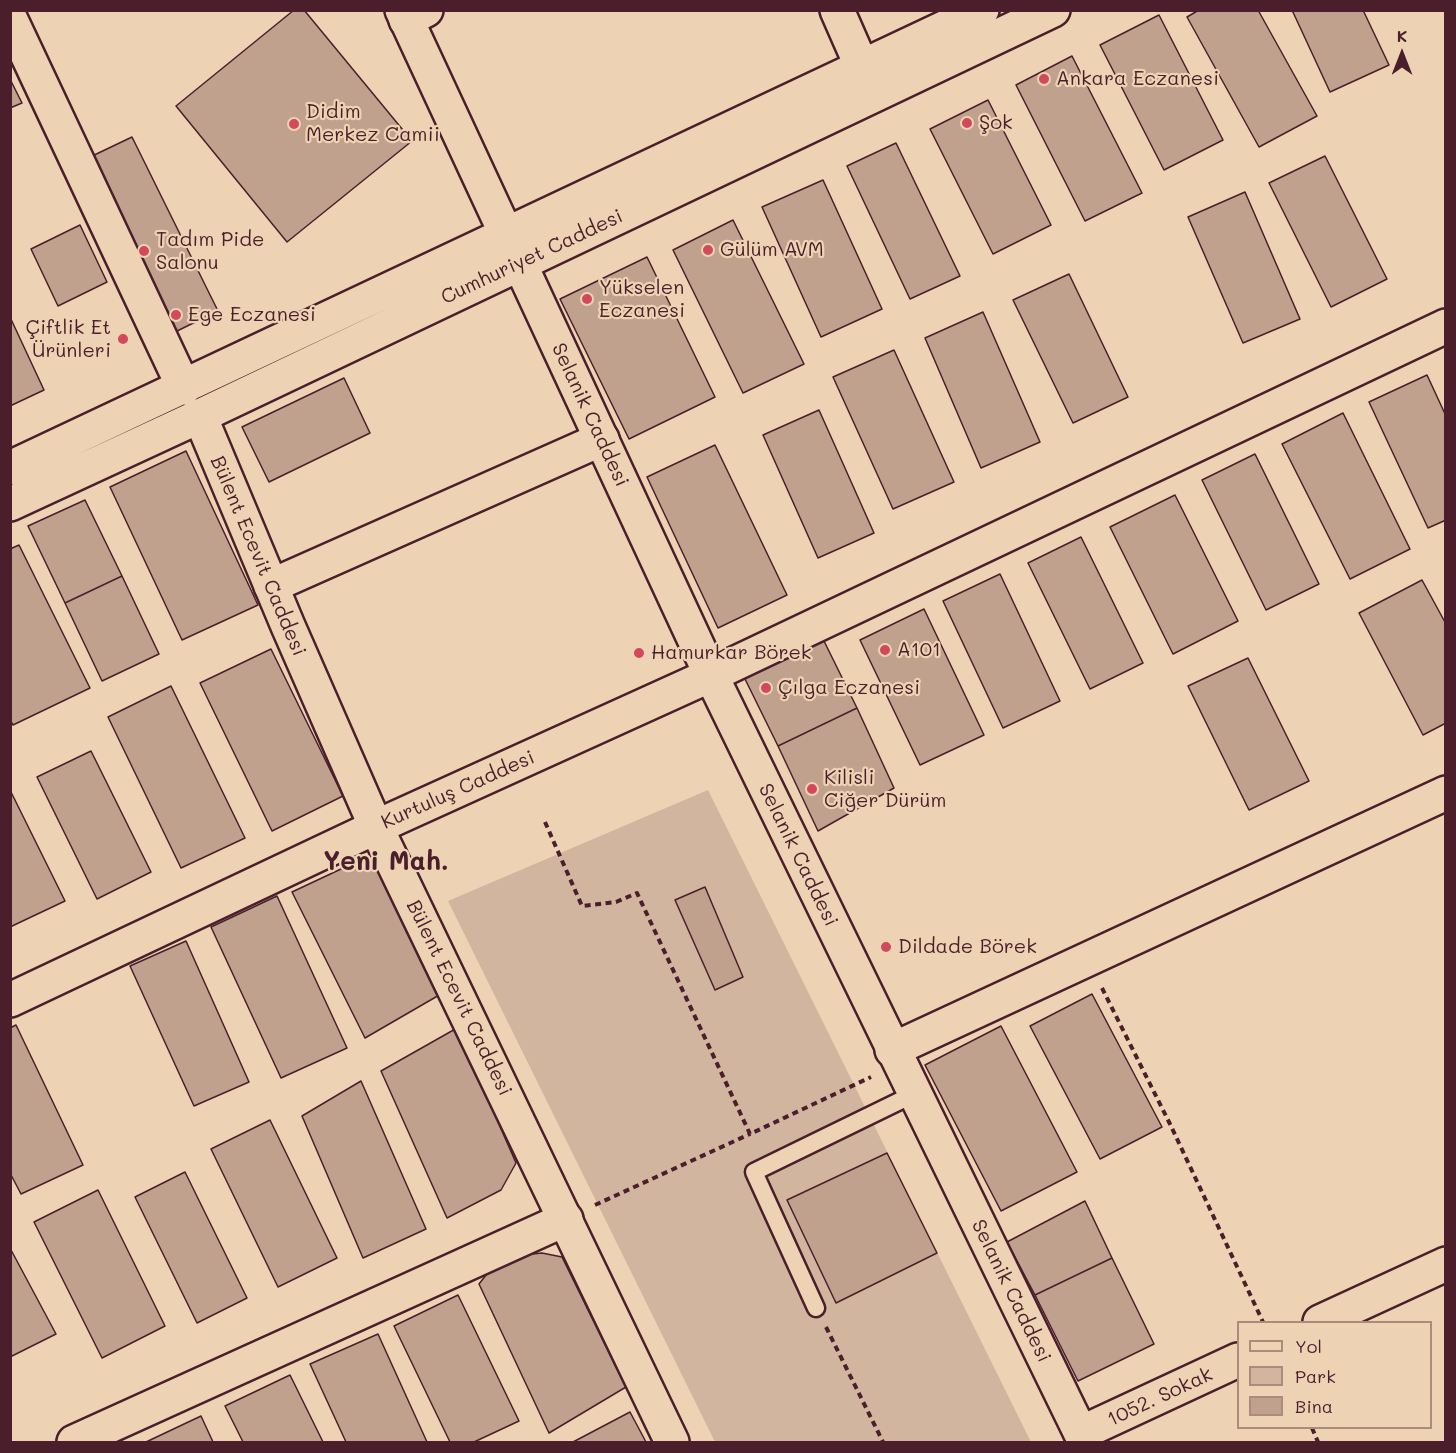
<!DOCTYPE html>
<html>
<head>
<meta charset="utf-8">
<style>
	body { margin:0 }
	#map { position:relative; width:1456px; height:1453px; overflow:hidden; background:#edd3b4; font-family:Mali,sans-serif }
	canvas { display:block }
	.frame { position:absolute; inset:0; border:12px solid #4a1f2b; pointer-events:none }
	.legend { position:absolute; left:1237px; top:1321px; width:195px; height:108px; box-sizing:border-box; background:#edd3b4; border:2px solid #ac8b7d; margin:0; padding:8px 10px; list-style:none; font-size:18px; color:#4a1f2b }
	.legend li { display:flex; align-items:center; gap:12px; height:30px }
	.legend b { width:30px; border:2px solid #ac8b7d }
	.north { position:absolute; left:1372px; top:24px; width:60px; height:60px; -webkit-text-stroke:4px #edd3b4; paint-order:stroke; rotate:0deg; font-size:16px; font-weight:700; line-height:24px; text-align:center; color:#4a1f2b }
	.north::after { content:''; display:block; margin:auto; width:21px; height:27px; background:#4a1f2b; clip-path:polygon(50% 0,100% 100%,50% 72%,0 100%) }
</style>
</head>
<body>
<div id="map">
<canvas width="1456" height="1453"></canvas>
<div class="frame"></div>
<ul class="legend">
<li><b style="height:8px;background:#edd3b4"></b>Yol</li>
<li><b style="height:16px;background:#d2b59e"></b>Park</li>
<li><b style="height:16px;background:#bfa18e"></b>Bina</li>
</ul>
<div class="north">K</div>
</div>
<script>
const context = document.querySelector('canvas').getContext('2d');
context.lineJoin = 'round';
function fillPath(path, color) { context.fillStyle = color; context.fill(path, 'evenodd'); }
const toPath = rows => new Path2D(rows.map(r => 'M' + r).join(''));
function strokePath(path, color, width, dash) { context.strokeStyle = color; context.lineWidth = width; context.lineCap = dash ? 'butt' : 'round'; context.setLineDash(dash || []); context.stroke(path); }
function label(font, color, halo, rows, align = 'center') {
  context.font = font + ' Mali,sans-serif'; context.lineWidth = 4.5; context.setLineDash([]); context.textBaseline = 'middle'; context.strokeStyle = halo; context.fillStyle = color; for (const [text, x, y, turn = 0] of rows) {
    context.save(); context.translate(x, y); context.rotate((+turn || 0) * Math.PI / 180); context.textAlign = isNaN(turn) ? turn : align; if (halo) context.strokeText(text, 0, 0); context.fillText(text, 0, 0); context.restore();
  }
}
const green = toPath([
	[708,790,1031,1442,715,1442,448,901]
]);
const building = toPath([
	[294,10,304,10,412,141,287,242,176,106,294,10],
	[1199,10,1258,10,1317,116,1259,147,1187,17,1199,10],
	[1292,10,1363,10,1389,65,1330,92,1292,10],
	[1159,15,1223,140,1164,170,1100,45,1159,15],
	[1072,56,1142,193,1085,221,1016,85,1072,56],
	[10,79,22,103,10,108,10,79],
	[988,100,1051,225,993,254,930,129,988,100],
	[132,137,218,311,175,332,88,158,132,137],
	[896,143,960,276,910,299,847,166,896,143],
	[1325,156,1387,279,1331,307,1269,183,1325,156],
	[823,180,882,309,821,337,762,207,823,180],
	[1245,192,1300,319,1243,343,1188,217,1245,192],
	[733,220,804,364,743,393,673,250,733,220],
	[80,225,107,282,58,306,31,249,80,225],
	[647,257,715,397,629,439,560,299,647,257],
	[1069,274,1128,397,1073,423,1013,300,1069,274],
	[983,312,1040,442,981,468,925,338,983,312],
	[10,317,44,390,10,406,10,317],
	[894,350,954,482,893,509,833,377,894,350],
	[1427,375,1446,416,1446,520,1428,528,1369,402,1427,375],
	[344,378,370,433,269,482,242,427,344,378],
	[819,410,874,533,818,558,763,435,819,410],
	[1343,413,1410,549,1350,579,1282,444,1343,413],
	[715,445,787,595,718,628,647,477,715,445],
	[186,451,258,605,182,640,110,487,186,451],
	[1255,454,1319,584,1266,610,1202,480,1255,454],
	[1175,495,1238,621,1173,654,1110,527,1175,495],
	[85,500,122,576,65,603,28,526,85,500],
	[1081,537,1143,663,1090,689,1028,563,1081,537],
	[19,545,90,688,13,725,10,720,10,549,19,545],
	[1000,574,1060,701,1003,728,943,601,1000,574],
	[122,576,159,654,102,681,65,603,122,576],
	[1422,580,1446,624,1446,723,1423,735,1359,613,1422,580],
	[924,609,984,735,920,765,860,640,924,609],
	[823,639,857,708,778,746,744,677,823,639],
	[271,649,343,796,272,831,200,683,271,649],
	[1248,658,1309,781,1249,810,1188,686,1248,658],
	[171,686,245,838,181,868,108,717,171,686],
	[857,708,894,788,818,831,778,746,857,708],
	[91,751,151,872,97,899,37,777,91,751],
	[10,790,65,901,10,927,10,790],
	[358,861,384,872,441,994,365,1038,292,892,358,861],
	[705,887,743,977,715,990,675,900,705,887],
	[277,896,347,1048,281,1078,211,927,277,896],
	[186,941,249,1082,194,1106,130,966,186,941],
	[1092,994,1162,1127,1100,1159,1030,1026,1092,994],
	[16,1025,83,1165,21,1194,10,1173,10,1028,16,1025],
	[1001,1026,1077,1172,1001,1211,925,1065,1001,1026],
	[457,1028,516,1163,501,1190,447,1218,381,1071,457,1028],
	[361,1081,426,1229,363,1258,302,1116,361,1081],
	[270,1120,337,1258,278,1287,211,1149,270,1120],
	[887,1153,937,1253,836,1303,787,1200,887,1153],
	[185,1172,247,1298,197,1323,135,1197,185,1172],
	[98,1190,165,1326,102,1358,34,1222,98,1190],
	[1085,1201,1112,1258,1035,1295,1007,1242,1085,1201],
	[10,1248,56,1334,10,1357,10,1248],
	[542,1253,562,1257,626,1387,549,1433,479,1284,490,1270,524,1255,542,1253],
	[1112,1258,1154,1344,1078,1381,1035,1295,1112,1258],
	[458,1295,519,1421,474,1442,450,1442,394,1326,458,1295],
	[378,1334,427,1442,346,1442,310,1364,378,1334],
	[290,1375,323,1442,243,1442,225,1406,290,1375],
	[630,1412,646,1442,573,1442,630,1412],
	[201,1416,213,1442,146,1442,201,1416]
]);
const path = toPath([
	[545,822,582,906,616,902,637,893,750,1134,871,1077],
	[1102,988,1170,1124,1263,1322],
	[595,1205,750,1134],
	[826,1327,883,1442],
	[1312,1428,1318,1442]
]);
const lane = toPath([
	[816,1308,754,1172,914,1094]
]);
const street = toPath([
	[837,10,862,67],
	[406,20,426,10],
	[271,586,602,439],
	[711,675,1446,326],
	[892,1050,1446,793],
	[1320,1322,1446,1264],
	[1081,1433,1238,1360],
	[74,1442,566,1219]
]);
const secondary = toPath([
	[402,10,711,675,1085,1442],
	[10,18,184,388],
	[200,416,288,626,376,827,672,1442],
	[10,468,982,10],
	[10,504,200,416,1053,10],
	[10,1000,376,827,711,675]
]);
const markers = [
	[1044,79,6,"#d1495b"],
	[967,123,6,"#d1495b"],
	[294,124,6,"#d1495b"],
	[708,250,6,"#d1495b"],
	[144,251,6,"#d1495b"],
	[587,299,6,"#d1495b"],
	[176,315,6,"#d1495b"],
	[123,339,6,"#d1495b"],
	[885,650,6,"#d1495b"],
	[639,653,6,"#d1495b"],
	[766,688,6,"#d1495b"],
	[812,789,6,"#d1495b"],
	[886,947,6,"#d1495b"]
];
const poiNames = [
	["Ankara Eczanesi",1056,79],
	["Didim",306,112],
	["Merkez Camii",306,135],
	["Şok",979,123],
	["Tadım Pide",156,240],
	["Salonu",156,263],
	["Gülüm AVM",720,250],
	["Yükselen",599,288],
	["Eczanesi",599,311],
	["Ege Eczanesi",188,315],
	["Çiftlik Et",111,328,"right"],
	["Ürünleri",111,351,"right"],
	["A101",897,650],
	["Hamurkar Börek",651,653],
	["Çılga Eczanesi",778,688],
	["Kilisli",824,778],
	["Ciğer Dürüm",824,801],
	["Dildade Börek",898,947]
];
const streetNames = [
	["Cumhuriyet Caddesi",532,257,-25],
	["Selanik Caddesi",590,415,65],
	["Bülent Ecevit Caddesi",258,556,67],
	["Kurtuluş Caddesi",458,790,-24],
	["Selanik Caddesi",798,855,64],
	["Bülent Ecevit Caddesi",459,998,64],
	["Selanik Caddesi",1011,1291,64],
	["1052. Sokak",1160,1397,-25]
];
const districtNames = [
	["Yeni Mah.",386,862]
];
fillPath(green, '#d2b59e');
fillPath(building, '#bfa18e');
strokePath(building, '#4a1f2b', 1.5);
strokePath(lane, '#4a1f2b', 21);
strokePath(street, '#4a1f2b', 38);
strokePath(secondary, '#4a1f2b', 38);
strokePath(path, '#4a1f2b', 4, [6, 4.5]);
strokePath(lane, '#edd3b4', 16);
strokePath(street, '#edd3b4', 33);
strokePath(secondary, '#edd3b4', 33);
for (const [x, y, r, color] of markers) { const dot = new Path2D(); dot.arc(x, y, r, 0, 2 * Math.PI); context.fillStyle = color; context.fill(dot); strokePath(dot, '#edd3b4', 2); }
label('20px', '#4a1f2b', '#edd3b4', poiNames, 'left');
label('20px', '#4a1f2b', '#edd3b4', streetNames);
label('bold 26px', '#4a1f2b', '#edd3b4', districtNames);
</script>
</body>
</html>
